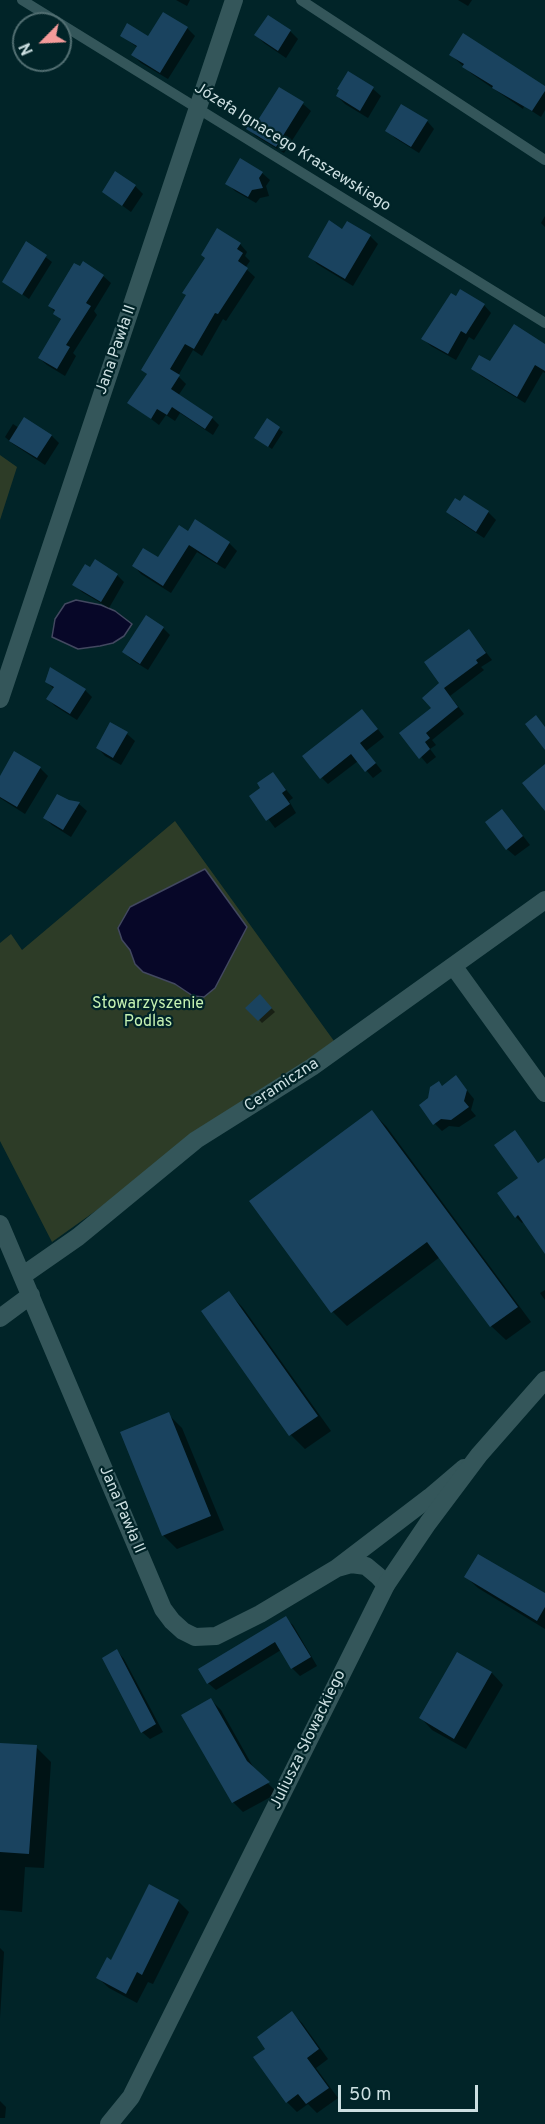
<!DOCTYPE html>
<html>
<head>
<meta charset="utf-8">
<style>
	body { margin:0 }
	#map { position:relative; width:545px; height:2124px; overflow:hidden; background:#012428; font-family:Overpass,sans-serif }
	canvas { display:block }
	.north { position:absolute; left:12px; top:12px; width:60px; height:60px; box-sizing:border-box; background:#012428; border:2px solid #526f72; border-radius:50%; rotate:246deg; font-size:16px; font-weight:700; line-height:24px; text-align:center; color:#ccdfe1 }
	.north::after { content:''; display:block; margin:auto; width:21px; height:27px; background:#f59b9a; clip-path:polygon(50% 0,100% 100%,50% 72%,0 100%) }
	.scale { position:absolute; left:338px; top:2085px; width:140px; height:27px; box-sizing:border-box; border:3px solid #ccdfe1; border-top:0; padding-left:8px; font-size:18px; line-height:21px; white-space:nowrap; color:#ccdfe1; -webkit-text-stroke:4px #012428; paint-order:stroke }
</style>
</head>
<body>
<div id="map">
<canvas width="545" height="2124"></canvas>
<div class="north">N</div>
<div class="scale">50 m</div>
</div>
<script>
const context = document.querySelector('canvas').getContext('2d');
context.lineJoin = 'round';
function fillPath(path, color) { context.fillStyle = color; context.fill(path, 'evenodd'); }
const toPath = rows => new Path2D(rows.map(r => 'M' + r).join(''));
function strokePath(path, color, width, dash) { context.strokeStyle = color; context.lineWidth = width; context.lineCap = dash ? 'butt' : 'round'; context.setLineDash(dash || []); context.stroke(path); }
function label(font, color, halo, rows, align = 'center') {
  context.font = font + ' Overpass,sans-serif'; context.lineWidth = 4.5; context.setLineDash([]); context.textBaseline = 'middle'; context.strokeStyle = halo; context.fillStyle = color; for (const [text, x, y, turn = 0] of rows) {
    context.save(); context.translate(x, y); context.rotate((+turn || 0) * Math.PI / 180); context.textAlign = isNaN(turn) ? turn : align; if (halo) context.strokeText(text, 0, 0); context.fillText(text, 0, 0); context.restore();
  }
}
const green = toPath([
	[0,455,17,467,0,520],
	[175,821,334,1041,52,1242,0,1141,0,943,11,934,22,950]
]);
const water = toPath([
	[76,600,101,605,115,611,132,624,124,636,113,643,100,646,78,649,52,637,55,619,65,604,76,600],
	[205,869,247,927,215,988,204,997,193,996,175,984,143,972,135,964,130,950,122,940,118,928,130,907,205,869]
]);
const shadow = toPath([
	[176,0,190,0,187,6],
	[458,0,472,0,468,6],
	[164,14,187,28,195,36,168,79,141,63,133,55,138,48,122,36,149,38],
	[269,17,290,31,298,39,286,58,264,43,256,35],
	[451,55,545,88,545,110,541,117,524,106,523,109,472,74],
	[349,73,373,89,381,96,368,118,345,104,337,96],
	[303,104,311,111,284,153,256,136,248,129],
	[427,121,434,129,419,153,395,138,387,130],
	[262,173,270,180,266,186,269,196,260,198,256,203,235,191,227,183],
	[135,186,143,194,131,212,104,192],
	[545,216,545,227,541,223],
	[347,223,370,236,378,244,353,286,317,264,310,256,343,231],
	[27,243,52,262,29,299,4,281],
	[240,244,247,252,245,256,250,261,245,268,255,277,226,321,223,319,202,356,193,350,178,376,186,384,178,396,212,418,219,425,213,435,180,413,175,421,166,415,159,425,129,402,148,375,143,370],
	[103,276,111,283,94,311,97,315,73,353,76,356,65,376,47,365,39,358,61,320,50,306],
	[456,299,484,305,491,313,474,340,469,337,456,360,431,346,423,339],
	[545,347,545,373,543,372,525,403,481,376,473,368],
	[25,419,52,436,59,443,45,465,13,444,5,437,13,424,19,428],
	[267,420,283,432,272,449,256,438],
	[448,511,488,512,496,520,484,538,455,519],
	[188,533,229,543,237,551,225,569,197,552,171,593,141,574,134,566,159,559],
	[117,575,124,582,109,608,82,592,74,584],
	[163,628,170,635,148,670,132,660,124,652],
	[475,638,492,660,481,667,484,670,450,696,464,714,432,740,436,745,430,749,436,757,427,764,401,733,433,708,441,684],
	[47,682,85,690,92,697,77,720,55,706,48,699,54,689],
	[369,718,384,737,366,751,382,771,373,778,358,761,328,784,322,778],
	[127,734,135,741,121,765,105,756,98,748],
	[40,768,48,776,25,814,0,798,0,779],
	[273,774,293,798,289,801,296,813,275,828,251,796,262,788],
	[68,802,79,804,87,811,71,837,52,825,45,818],
	[510,819,530,845,515,856,507,849],
	[260,996,275,1012,262,1023,248,1008],
	[456,1077,474,1099,471,1110,476,1116,459,1127,449,1126,442,1131,435,1124,443,1087],
	[372,1112,386,1126,531,1322,506,1340,491,1326,440,1257,347,1326,333,1312,251,1201],
	[515,1132,539,1164,545,1162,545,1250,524,1221,522,1223,516,1217,520,1178],
	[545,1290,545,1300,540,1293],
	[229,1293,243,1308,331,1431,305,1449,291,1435],
	[168,1414,182,1428,224,1530,177,1549,163,1535],
	[466,1577,545,1595,545,1629,478,1588],
	[285,1618,293,1625,317,1666,300,1676,292,1668,281,1650,216,1690,208,1683],
	[117,1651,124,1659,163,1732,150,1739,142,1732],
	[458,1654,492,1673,503,1685,466,1749,432,1730,421,1718],
	[211,1700,221,1710,256,1772,278,1793,243,1812,233,1802],
	[0,1745,36,1747,51,1762,44,1868,25,1867,22,1912,0,1910],
	[178,1901,189,1912,153,1984,148,1982,137,2003,109,1988,98,1978,112,1962],
	[0,1948,4,1952,0,2018],
	[292,2013,302,2023,328,2059,316,2068,338,2098,317,2113,308,2104,297,2112,287,2102,267,2049],
	[0,2101,6,2107,5,2118,0,2118]
]);
const building = toPath([
	[163,12,188,27,160,73,131,55,137,46,120,36,127,23,148,36],
	[268,15,291,30,278,51,254,35],
	[463,33,545,86,545,91,532,111,492,88,493,86,462,67,464,64,449,55],
	[348,71,374,87,360,111,336,96,339,90,337,89],
	[279,87,304,102,276,147,246,129,254,117,258,120],
	[401,104,428,120,411,147,385,131],
	[240,158,263,172,259,178,263,188,252,190,248,197,225,184],
	[115,171,136,185,122,206,102,192],
	[329,220,342,229,347,221,371,235,345,279,308,257],
	[217,228,241,243,237,249,243,253,238,261,248,268,218,314,215,313,194,349,185,344,170,369,180,375,171,389,213,417,205,429,172,407,167,415,157,409,151,419,127,403,147,374,141,370,186,295,182,293,205,258,201,255],
	[26,241,47,255,22,295,2,282],
	[83,261,104,275,86,303,91,306,66,345,70,347,57,369,38,358,61,319,53,314,55,310,48,306,74,263,80,266],
	[460,289,485,304,466,334,461,331,448,354,421,339,451,293,456,296],
	[514,324,545,344,545,371,535,365,517,397,471,369,479,355,490,361],
	[24,417,52,435,37,458,9,441],
	[267,418,280,427,268,447,254,438],
	[464,495,489,511,476,532,446,512,455,498,460,501],
	[195,519,230,542,217,563,189,545,163,586,132,566,143,548,158,557,179,525,188,531],
	[95,559,118,574,101,602,72,585,85,564,90,567],
	[146,615,164,627,140,664,122,652],
	[469,629,486,653,476,660,478,663,444,688,458,707,426,733,430,738,425,742,430,749,419,759,399,733,431,708,422,698,439,683,424,662],
	[50,667,86,689,70,714,46,699,54,687,45,682],
	[362,709,378,729,360,743,376,763,365,772,351,754,320,779,302,756],
	[536,715,545,727,545,750,525,724],
	[110,722,128,732,113,758,96,748],
	[14,751,41,767,17,807,0,797,0,776],
	[545,764,545,811,522,783],
	[273,772,286,790,282,793,290,804,266,821,249,796,260,788,257,783],
	[57,794,69,800,80,802,63,830,43,818],
	[502,809,523,836,506,850,485,822],
	[260,994,272,1008,258,1021,245,1008],
	[456,1075,467,1090,464,1101,469,1107,451,1120,441,1119,433,1125,419,1105,428,1098,430,1087,439,1081,442,1086],
	[372,1110,518,1307,490,1327,427,1242,331,1313,249,1201],
	[515,1130,538,1163,545,1158,545,1254,518,1215,515,1218,497,1193,518,1178,494,1145],
	[229,1291,318,1416,289,1436,201,1311],
	[169,1412,211,1516,162,1536,120,1432],
	[478,1554,545,1593,545,1607,537,1621,464,1577],
	[286,1616,311,1657,291,1669,275,1642,207,1684,198,1669],
	[117,1649,156,1724,141,1733,102,1658],
	[457,1652,492,1672,454,1739,419,1718],
	[211,1698,247,1761,270,1782,232,1803,181,1715],
	[0,1743,37,1745,29,1854,0,1852],
	[149,1884,179,1900,142,1975,137,1972,126,1994,96,1978,107,1957,111,1960],
	[292,2011,319,2049,307,2058,329,2088,306,2104,298,2094,286,2103,253,2057,265,2049,257,2037]
]);
const service = toPath([
	[22,0,545,323],
	[301,0,545,160]
]);
const minor = toPath([
	[0,699,234,0],
	[454,967,545,1093],
	[0,1224,163,1609,172,1621,183,1631,195,1637,216,1636,260,1614,337,1568,430,1497,464,1468],
	[22,1276,78,1237,196,1140,312,1067,545,900],
	[0,1318,31,1295],
	[337,1568,351,1564,366,1566,378,1576,386,1585]
]);
const tertiary = toPath([
	[109,2124,131,2097,386,1585,428,1523,479,1455,545,1380]
]);
const streetNames = [
	["Józefa Ignacego Kraszewskiego",292,148,32],
	["Jana Pawła II",117,350,-71],
	["Ceramiczna",282,1086,-33],
	["Jana Pawła II",121,1510,67],
	["Juliusza Słowackiego",309,1740,-64]
];
const parkNames = [
	["Stowarzyszenie",148,1005],
	["Podlas",148,1023]
];
fillPath(green, '#2d3c27');
fillPath(water, '#070728');
strokePath(water, '#424860', 1.5);
fillPath(shadow, '#0007');
fillPath(building, '#1a435f');
strokePath(service, '#34565a', 10);
strokePath(minor, '#34565a', 18);
strokePath(tertiary, '#34565a', 18);
label('16px', '#ccdfe1', '#012428', streetNames);
label('16px', '#c5f2b2', '#012428', parkNames);
</script>
</body>
</html>
